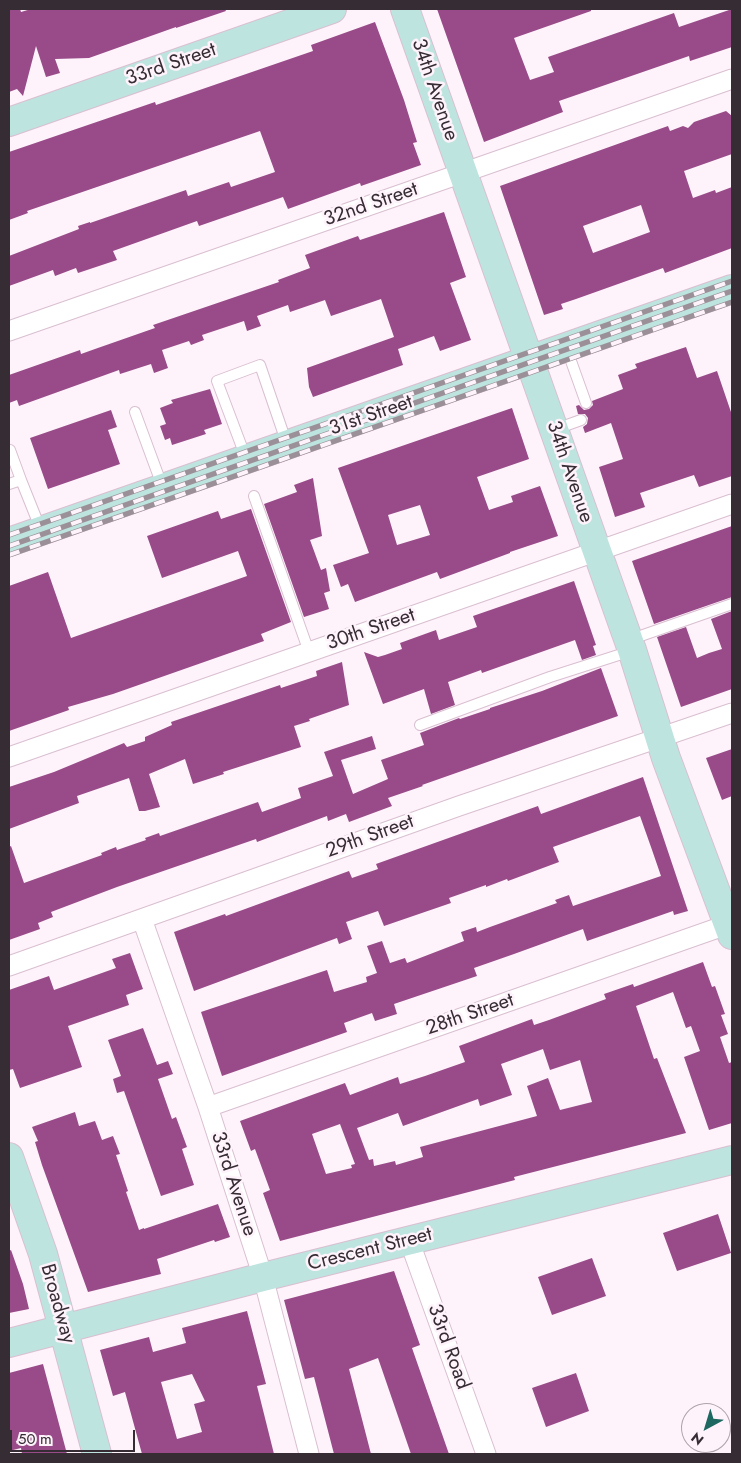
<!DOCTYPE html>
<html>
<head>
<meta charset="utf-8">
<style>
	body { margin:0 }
	#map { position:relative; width:741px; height:1463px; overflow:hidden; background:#fef3fb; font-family:Jost,sans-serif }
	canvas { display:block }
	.frame { position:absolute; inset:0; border:10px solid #362c33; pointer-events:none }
	.north { position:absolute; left:681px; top:1403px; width:50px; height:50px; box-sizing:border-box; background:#fef3fb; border:1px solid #aea3ab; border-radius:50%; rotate:219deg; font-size:14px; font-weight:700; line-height:20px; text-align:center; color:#362c33 }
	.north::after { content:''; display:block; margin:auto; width:18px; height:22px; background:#1d6860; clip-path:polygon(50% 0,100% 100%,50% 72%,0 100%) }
	.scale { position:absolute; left:10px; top:1430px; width:125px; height:22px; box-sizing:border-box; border:2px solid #362c33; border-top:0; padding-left:6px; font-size:15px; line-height:18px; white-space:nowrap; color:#362c33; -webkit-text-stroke:4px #fef3fb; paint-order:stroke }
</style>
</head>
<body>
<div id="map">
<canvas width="741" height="1463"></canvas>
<div class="frame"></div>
<div class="north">N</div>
<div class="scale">50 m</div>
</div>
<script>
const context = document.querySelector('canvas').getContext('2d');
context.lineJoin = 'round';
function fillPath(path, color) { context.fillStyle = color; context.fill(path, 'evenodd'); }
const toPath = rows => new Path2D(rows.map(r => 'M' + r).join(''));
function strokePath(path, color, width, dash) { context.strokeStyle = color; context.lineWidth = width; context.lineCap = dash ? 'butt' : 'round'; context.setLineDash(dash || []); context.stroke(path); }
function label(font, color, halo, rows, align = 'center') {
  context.font = font + ' Jost,sans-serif'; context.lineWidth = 5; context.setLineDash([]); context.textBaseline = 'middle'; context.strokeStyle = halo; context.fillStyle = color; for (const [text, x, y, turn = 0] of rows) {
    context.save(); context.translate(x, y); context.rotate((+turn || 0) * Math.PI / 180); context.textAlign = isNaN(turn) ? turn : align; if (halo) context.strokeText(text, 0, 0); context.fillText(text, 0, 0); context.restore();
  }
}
const building = toPath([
	[9,9,20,9,21,12,31,9,225,9,226,11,176,28,176,27,89,58,55,59,60,73,46,77,36,46,23,96,17,89,9,92],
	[437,9,591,9,591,11,514,38,530,80,554,72,548,57,674,13,679,27,732,9,732,47,690,61,689,56,559,101,563,112,484,142],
	[375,22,404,100,417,142,413,143,421,165,361,186,360,183,288,209,283,197,199,226,197,221,113,251,117,260,78,273,76,268,55,276,53,270,9,286,9,256,79,229,78,226,90,222,90,223,186,190,188,196,229,182,231,187,275,172,260,131,27,211,28,213,9,220,9,152,155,102,156,105,313,51,311,45],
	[726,111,732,116,732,154,684,171,693,198,715,190,716,193,732,187,732,248,665,273,663,268,576,299,561,304,563,309,544,315,500,186,668,126,670,131,683,126,688,128,694,122],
	[641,205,650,232,593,253,583,226],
	[444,212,466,277,450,283,471,340,440,351,434,336,398,349,403,365,313,397,309,387,307,368,394,337,381,299,331,316,325,300,290,312,288,305,257,316,261,326,247,331,244,321,202,335,204,340,191,345,189,341,162,350,168,368,154,373,151,364,120,374,119,370,19,406,17,400,9,403,9,375,80,350,81,354,95,349,155,328,153,325,279,282,278,280,310,268,305,255,358,236,360,240],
	[686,347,697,378,717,371,732,415,732,476,699,487,694,475,640,493,645,507,615,517,599,467,623,459,611,423,585,433,583,427,587,424,588,418,585,414,578,414,576,406,579,405,584,410,589,409,593,405,592,401,623,389,618,375,637,368,635,364],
	[210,389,222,424,204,430,206,434,172,445,170,438,165,440,160,426,166,424,160,408,173,403,171,400],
	[512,408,529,459,477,477,489,510,513,502,511,496,540,486,558,536,510,552,510,553,440,579,437,572,355,602,348,584,341,587,333,565,369,553,338,468],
	[420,505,430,535,397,545,388,515],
	[111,410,117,427,108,430,120,464,48,489,30,438],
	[313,478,322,536,310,540,321,570,326,568,330,591,324,593,329,609,304,617,264,504,297,492,294,485],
	[251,509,291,622,261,634,264,641,113,694,68,707,69,710,9,731,9,586,48,572,71,638,247,576,238,551,162,578,147,536,218,511,221,519],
	[732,526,732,597,654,624,632,561],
	[574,581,596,645,593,646,596,655,582,660,575,640,482,673,481,670,448,682,455,705,431,714,424,689,383,704,364,652,378,657,385,655,402,649,400,643,436,630,439,640,477,627,473,616],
	[732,611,732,689,681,707,657,637,686,627,697,658,709,653,722,649,711,619],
	[342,662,349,705,309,719,310,721,294,726,301,747,223,772,224,774,193,784,185,759,149,774,160,807,145,811,139,811,129,778,77,796,79,803,9,829,9,787,54,772,124,743,127,747,145,741,145,737,172,725,171,722,280,685,281,688,317,676,316,671],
	[601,668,618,716,422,785,423,786,388,798,392,806,349,822,346,814,328,821,327,816,257,842,256,839,117,887,51,912,53,917,38,923,40,929,9,940,9,847,11,846,24,883,102,855,101,853,116,847,117,850,146,840,145,838,159,833,160,836,258,802,262,812,301,798,298,788,333,776,324,752,372,736,376,749,341,760,353,794,388,779,381,760,424,745,420,733,459,718,460,719,490,709,490,708,542,691],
	[732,749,732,796,722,800,706,758],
	[643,777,688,911,674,915,673,911,587,941,583,929,514,954,474,968,477,976,394,1004,397,1014,375,1021,372,1013,344,1023,347,1032,222,1076,201,1012,327,970,334,992,367,982,366,977,377,973,367,946,382,941,390,963,405,958,407,963,464,941,461,932,476,927,477,932,490,927,557,903,555,900,569,895,573,906,661,876,651,847,640,816,553,847,559,862,508,881,507,879,486,887,486,885,449,898,451,903,384,926,378,911,346,922,352,939,339,944,337,938,194,991,174,932,225,914,226,916,349,871,352,878,378,869,376,864,538,806,541,814],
	[130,953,143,989,126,995,129,1005,68,1026,82,1067,20,1088,13,1069,9,1070,9,990,49,976,54,990,116,968,112,959],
	[703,962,712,987,715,986,725,1014,721,1015,728,1034,720,1037,729,1063,732,1062,732,1123,709,1130,684,1057,700,1051,691,1026,686,1028,673,992,636,1006,654,1059,657,1058,686,1133,514,1177,515,1180,280,1241,263,1193,270,1190,255,1149,251,1151,240,1121,345,1083,350,1095,398,1077,400,1084,425,1076,465,1062,459,1046,532,1019,534,1025,549,1020,606,999,604,994,633,984,634,987],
	[543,1049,550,1070,580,1060,592,1102,560,1110,548,1078,527,1086,537,1116,420,1147,423,1157,396,1165,395,1161,374,1166,373,1159,369,1160,357,1128,398,1113,403,1126,478,1099,480,1106,512,1095,501,1064],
	[340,1124,355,1164,351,1165,352,1168,326,1174,312,1134],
	[143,1028,157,1065,168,1061,173,1074,158,1079,172,1119,176,1117,187,1147,182,1149,194,1185,161,1196,124,1091,117,1093,113,1079,121,1076,108,1040],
	[75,1112,79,1126,95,1121,102,1140,113,1136,120,1154,116,1155,128,1191,126,1192,139,1230,144,1228,144,1229,218,1204,230,1237,215,1242,214,1240,157,1259,161,1274,88,1292,42,1165,35,1142,38,1141,32,1127],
	[718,1214,731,1253,677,1271,663,1233],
	[11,1250,23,1284,29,1309,9,1313,9,1251],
	[592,1258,606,1296,552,1315,538,1277],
	[394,1271,420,1345,412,1348,449,1454,411,1454,378,1358,349,1369,371,1454,334,1454,314,1377,305,1379,284,1300],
	[247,1311,266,1384,257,1386,274,1454,142,1454,125,1392,113,1396,100,1350,149,1337,153,1352,186,1343,182,1328],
	[192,1374,205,1401,194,1404,202,1432,177,1439,161,1382],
	[43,1364,67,1454,22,1454,21,1448,9,1451,9,1373],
	[576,1373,589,1411,546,1427,532,1388]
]);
const lane = toPath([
	[566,347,586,403],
	[135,412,163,488],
	[556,429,581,420],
	[9,451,10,450,21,480,9,484],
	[246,458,217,381,260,365,287,444],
	[21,480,41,530],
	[254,496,309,652],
	[629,640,732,604],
	[420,725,550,677,631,651]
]);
const street = toPath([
	[9,331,732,79],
	[9,757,732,504],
	[142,919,208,1107,263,1277,309,1454],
	[9,966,459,806,732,713],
	[208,1107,732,923],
	[409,1240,486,1454]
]);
const secondary = toPath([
	[405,9,632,650,666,758,732,935],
	[9,122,332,9],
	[9,542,732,289],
	[9,1157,43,1254,97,1454],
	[9,1343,263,1277,732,1160]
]);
const rail = toPath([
	[9,535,732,281],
	[9,546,732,291],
	[9,555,732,302]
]);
const streetNames = [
	["33rd Street",171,65,-19],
	["34th Avenue",434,90,71],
	["32nd Street",371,205,-19],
	["31st Street",371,416,-19],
	["34th Avenue",569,472,71],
	["30th Street",371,630,-19],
	["29th Street",370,837,-20],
	["28th Street",470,1015,-19],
	["33rd Avenue",233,1184,72],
	["Crescent Street",370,1250,-14],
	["Broadway",57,1304,74],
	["33rd Road",448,1347,70]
];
fillPath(building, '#984b88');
strokePath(lane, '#d9bfd1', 12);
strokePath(street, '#d9bfd1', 21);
strokePath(secondary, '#d9bfd1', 30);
strokePath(lane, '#fff', 10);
strokePath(street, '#fff', 19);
strokePath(secondary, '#bee4e0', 28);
strokePath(rail, '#9b9098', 5.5);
strokePath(rail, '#fef3fb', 4, [11]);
label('20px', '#362c33', '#fef3fb', streetNames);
</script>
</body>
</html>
